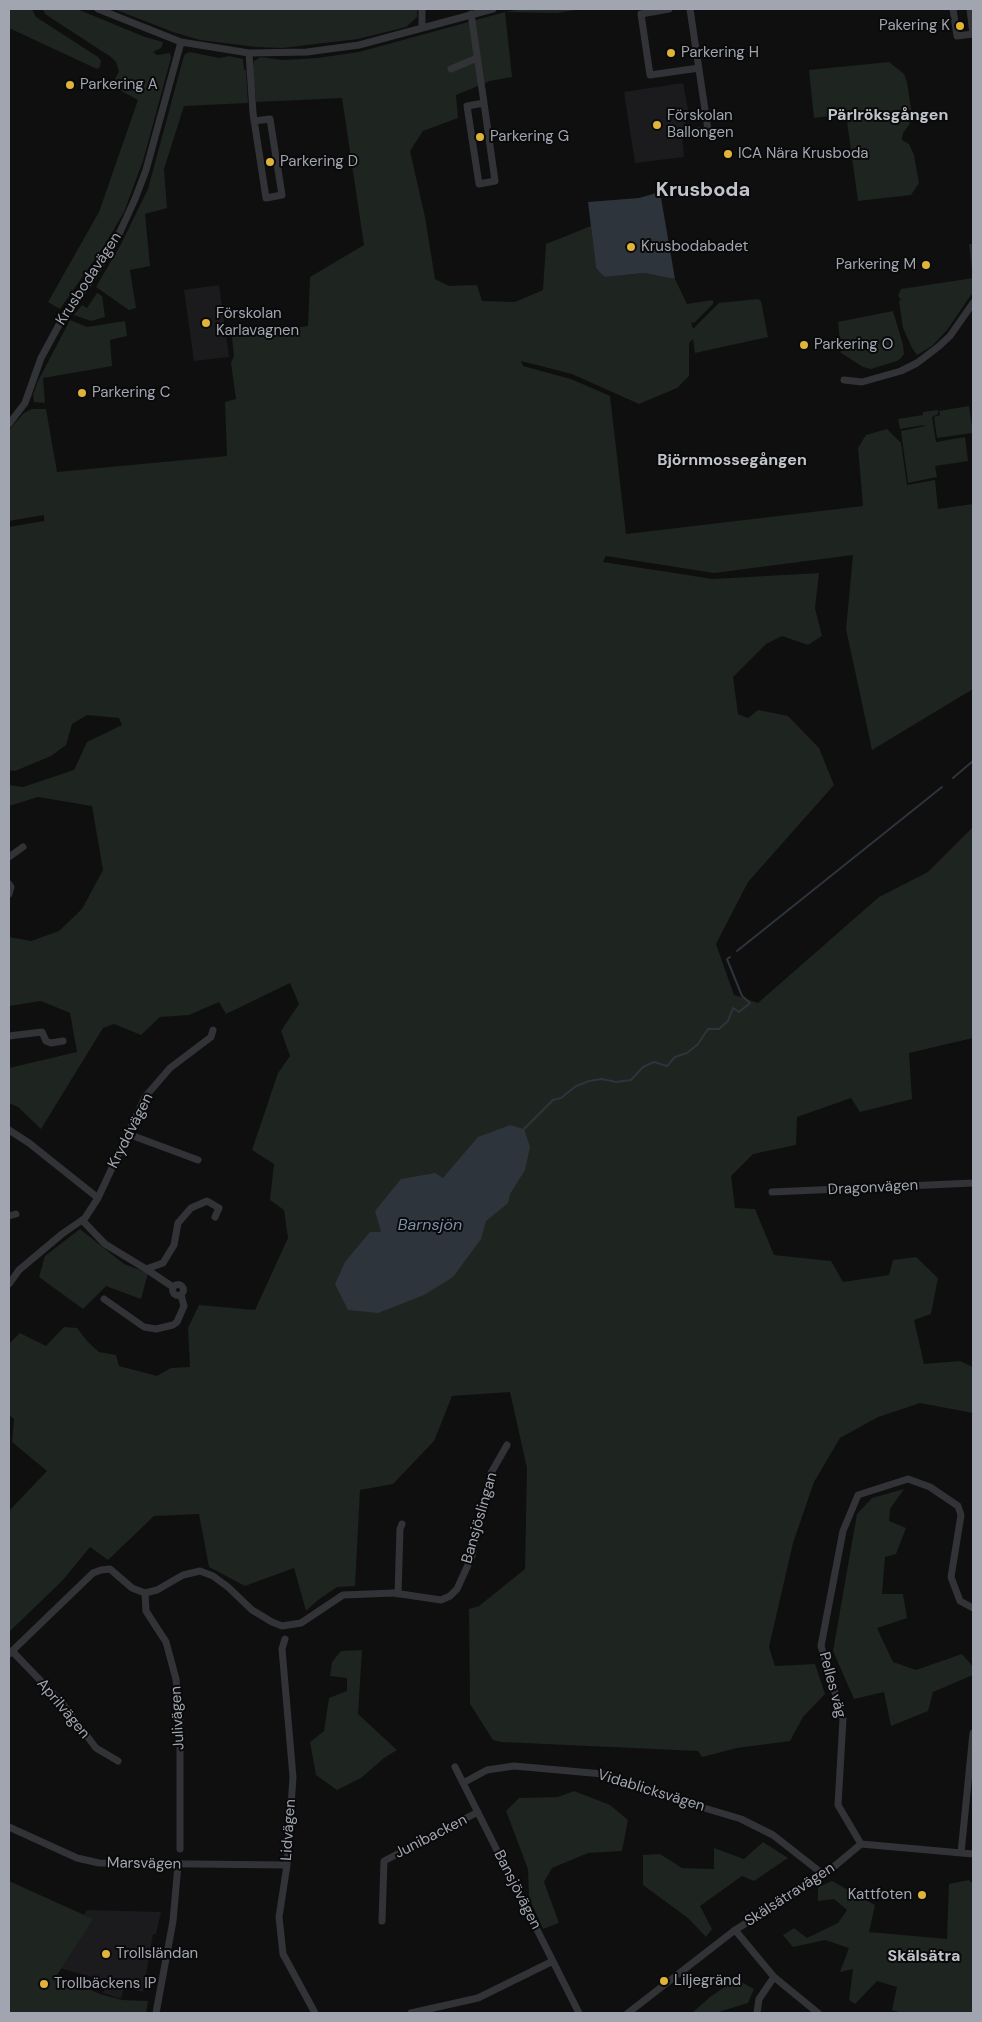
<!DOCTYPE html>
<html>
<head>
<meta charset="utf-8">
<style>
	body { margin:0 }
	#map { position:relative; width:982px; height:2022px; overflow:hidden; background:#0f0f10; font-family:"DM Sans",sans-serif }
	canvas { display:block }
	.frame { position:absolute; inset:0; border:10px solid #a1a5b0; pointer-events:none }
</style>
</head>
<body>
<div id="map">
<canvas width="982" height="2022"></canvas>
<div class="frame"></div>
</div>
<script>
const context = document.querySelector('canvas').getContext('2d');
context.lineJoin = 'round';
function fillPath(path, color) { context.fillStyle = color; context.fill(path, 'evenodd'); }
const toPath = rows => new Path2D(rows.map(r => 'M' + r).join(''));
function strokePath(path, color, width, dash) { context.strokeStyle = color; context.lineWidth = width; context.lineCap = dash ? 'butt' : 'round'; context.setLineDash(dash || []); context.stroke(path); }
function label(font, color, halo, rows, align = 'center') {
  context.font = font + ' "DM Sans",sans-serif'; context.lineWidth = 4; context.setLineDash([]); context.textBaseline = 'middle'; context.strokeStyle = halo; context.fillStyle = color; for (const [text, x, y, turn = 0] of rows) {
    context.save(); context.translate(x, y); context.rotate((+turn || 0) * Math.PI / 180); context.textAlign = isNaN(turn) ? turn : align; if (halo) context.strokeText(text, 0, 0); context.fillText(text, 0, 0); context.restore();
  }
}
const built = toPath([
	[683,83,689,115,682,134,684,157,635,163,624,92],
	[219,285,229,357,194,361,184,290],
	[87,1910,161,1912,156,1934,153,1934,143,1992,124,1987,121,1999,103,1993,107,1981,59,1968,66,1940]
]);
const green = toPath([
	[9,9,32,9,36,17,98,57,101,61,100,67,97,69,9,28],
	[43,9,77,9,145,37,163,42,161,48,153,52,157,55,170,53,171,58,143,161,124,212,104,246,60,309,48,302,99,212,138,100,112,86,119,71,116,62,111,57,45,14],
	[114,9,417,9,417,17,406,27,358,39,282,48,256,47,200,40,173,32],
	[522,9,581,9,557,13,505,12,512,77,490,81,456,95,458,118,423,131,410,151,425,217,435,279,449,286,477,285,482,301,515,302,543,290,546,244,591,226,596,268,602,275,605,277,645,273,664,276,675,279,687,304,713,300,713,304,694,323,691,322,693,329,719,303,758,299,761,301,768,337,695,353,693,339,689,343,689,376,677,388,639,404,572,374,521,361,523,366,571,379,610,396,626,534,863,506,858,448,866,435,887,429,901,443,907,485,935,480,938,509,973,504,973,689,872,750,846,629,853,555,714,573,606,556,603,562,713,579,819,573,815,608,822,636,808,645,782,636,766,644,733,677,738,714,748,718,758,710,788,716,819,748,834,785,748,882,716,944,734,995,758,1003,879,897,928,872,973,827,973,1038,909,1053,912,1099,860,1112,851,1098,797,1117,796,1145,753,1154,731,1176,735,1208,755,1209,774,1255,831,1261,843,1282,889,1275,893,1260,916,1257,938,1278,931,1314,914,1320,924,1364,960,1361,973,1367,973,1413,920,1403,878,1417,840,1438,814,1482,793,1543,769,1647,775,1666,815,1664,825,1694,803,1717,790,1741,737,1748,702,1757,698,1751,502,1742,493,1740,470,1704,469,1609,479,1606,525,1569,527,1468,510,1392,452,1396,434,1441,393,1484,360,1490,355,1586,337,1587,318,1600,306,1611,294,1568,245,1586,209,1567,199,1514,154,1516,108,1560,90,1547,62,1581,9,1632,9,1511,47,1471,12,1442,14,1419,9,1415,9,1344,20,1333,46,1346,64,1327,77,1328,88,1342,99,1352,116,1355,119,1366,157,1376,171,1368,190,1367,188,1328,199,1305,255,1310,288,1238,284,1210,270,1200,274,1164,252,1150,278,1073,290,1056,281,1031,299,1004,290,983,226,1014,219,1002,189,1015,160,1017,141,1035,114,1024,103,1028,41,1129,18,1107,9,1103,9,1068,77,1052,70,1013,41,1001,9,1006,9,937,31,941,59,931,82,909,103,870,92,806,38,797,9,806,9,785,23,787,74,770,87,742,122,725,119,718,87,715,72,724,66,745,51,756,15,771,9,770,9,527,44,521,44,515,9,521,9,430,24,413,32,409,46,409,57,472,227,456,225,402,236,399,231,363,234,356,232,337,308,326,310,277,364,245,342,98,256,102,253,69,254,61,261,57,282,60,317,58,359,52,505,12],
	[190,52,219,58,229,56,243,59,244,70,246,70,248,103,184,106,164,169,167,208,145,214,150,266,130,270,136,308,129,310,96,287,120,246,148,189,183,59,185,54],
	[889,62,904,74,907,82,912,115,909,125,903,133,902,140,909,144,914,155,919,183,911,195,858,201,846,114,814,118,809,70],
	[969,244,973,244,973,292,947,330,932,346,917,355,912,348,903,328,899,301,901,300,898,296,901,289,973,278],
	[97,293,102,296,105,317,91,321,74,315,82,305,87,308],
	[893,311,903,345,904,354,901,358,897,361,871,369,863,367,841,353,838,322],
	[70,320,87,327,125,321,127,336,110,340,112,366,43,378,45,403,34,402,33,395,38,381],
	[969,406,973,433,937,438,934,417,940,415,939,411],
	[938,410,938,414,932,417,936,442,965,437,968,461,935,466,937,477,908,483,901,431,925,426,924,425,900,429,898,419,923,415,923,412],
	[80,1229,124,1264,148,1273,141,1299,106,1286,83,1309,39,1277,45,1256],
	[904,1489,890,1509,889,1521,906,1528,896,1554,885,1557,882,1594,903,1594,907,1618,877,1628,893,1662,916,1670,962,1654,973,1667,973,1675,933,1692,928,1711,891,1726,884,1692,854,1699,833,1651,857,1514,872,1498],
	[362,1650,358,1714,397,1750,384,1758,361,1778,337,1790,316,1775,310,1742,324,1731,329,1698,347,1691,347,1678,330,1676,332,1662,341,1651],
	[574,1791,610,1805,628,1820,622,1851,588,1853,552,1868,544,1882,559,1923,543,1929,529,1898,528,1869,506,1811,519,1798,558,1797],
	[763,1842,788,1858,754,1881,742,1876,700,1906,712,1929,706,1937,688,1918,643,1885,643,1855,660,1854,682,1868,714,1869,714,1848,744,1859],
	[969,1880,973,1884,973,2013,902,2013,892,2010,897,1987,877,1981,855,2004,849,2000,853,1969,840,1972,849,1948,825,1940,793,1947,783,1935,794,1928,807,1938,838,1923,847,1910,834,1899,818,1901,818,1887,832,1881,875,1905,869,1932,947,1939,949,1884],
	[9,1881,93,1919,57,1975,100,1994,122,2000,148,2001,146,2013,9,2013],
	[736,1979,754,1989,748,2003,715,2013,692,2013,710,1997]
]);
const water = toPath([
	[660,192,675,279,645,273,605,277,602,275,596,268,588,202,639,198],
	[510,1125,524,1129,530,1147,525,1170,510,1194,508,1203,486,1221,481,1239,453,1277,424,1295,378,1313,348,1310,335,1284,345,1262,370,1232,381,1232,375,1211,401,1179,435,1173,443,1178,478,1137]
]);
const stream = toPath([
	[953,778,973,761],
	[737,951,942,787],
	[524,1129,553,1100,561,1098,576,1086,589,1081,602,1079,616,1082,631,1080,643,1067,654,1062,667,1066,675,1057,687,1053,698,1044,708,1029,719,1029,728,1021,733,1008,739,1012,750,1003,742,996,727,959,730,957]
]);
const minor = toPath([
	[98,9,181,42,249,53,307,52,359,45,493,9],
	[422,9,422,27],
	[669,9,641,14,650,75,699,68],
	[953,9,957,36,973,34,970,9],
	[471,14,484,103,467,106,479,184,495,181,484,103],
	[249,53,253,113,266,198,282,195,270,119,254,121],
	[451,69,477,58],
	[689,132,708,130,690,9],
	[844,380,862,382,901,371,917,363,938,347,950,336,973,303],
	[9,424,25,403,41,358,60,323,95,274,119,234,135,199,146,170,181,42],
	[9,857,23,847],
	[9,884,11,887,9,894],
	[9,1036,42,1032,46,1041,51,1043,63,1041],
	[9,1130,29,1143,98,1198],
	[128,1134,198,1160],
	[772,1192,973,1183],
	[9,1216,16,1214],
	[82,1220,105,1244,146,1269,163,1263,174,1245,178,1223,191,1208,207,1201,219,1208,215,1217],
	[146,1269,173,1287],
	[9,1284,19,1270,62,1234,85,1218,98,1198,145,1097,170,1068,211,1037,213,1030],
	'172.5 1290a5.5 5.5 0 1 1 11 0a5.5 5.5 0 1 1-11 0Z',
	[104,1299,144,1327,156,1329,173,1325,177,1322,184,1306,181,1295],
	[145,1593,146,1611,166,1642,176,1679,180,1722,180,1849],
	[398,1594,400,1529,402,1524],
	[285,1639,282,1649,293,1777,287,1865,279,1917,283,1954,315,2013],
	[12,1651,62,1703,96,1748,118,1761],
	[9,1654,93,1573,101,1570,110,1569,132,1588,145,1593,157,1590,183,1575,200,1571,213,1576,228,1587,252,1610,272,1622,282,1626,301,1623,343,1595,394,1593,441,1600,450,1596,457,1589,472,1556,491,1473,507,1445],
	[455,1767,579,2013],
	[463,1783,487,1770,514,1766,603,1774,651,1792,741,1819,773,1835,824,1875],
	[9,1827,77,1858,99,1863,287,1865],
	[861,1844,838,1805,843,1719,821,1646,843,1531,858,1495,908,1479,930,1487,958,1506,961,1515,951,1577,960,1601,973,1608],
	[961,1853,973,1733],
	[382,1921,384,1861,478,1812],
	[735,1930,774,1977,818,2013],
	[156,2013,173,1921,178,1865],
	[411,2013,478,1998,553,1961],
	[628,2013,735,1930,824,1875,861,1844,973,1854],
	[757,2013,759,1999,774,1977]
]);
const markers = [
	[960,26,5,"#e0b438"],
	[671,53,5,"#e0b438"],
	[70,85,5,"#e0b438"],
	[657,125,5,"#e0b438"],
	[480,137,5,"#e0b438"],
	[728,154,5,"#e0b438"],
	[270,162,5,"#e0b438"],
	[631,247,5,"#e0b438"],
	[926,265,5,"#e0b438"],
	[206,323,5,"#e0b438"],
	[804,345,5,"#e0b438"],
	[82,393,5,"#e0b438"],
	[922,1895,5,"#e0b438"],
	[106,1954,5,"#e0b438"],
	[664,1981,5,"#e0b438"],
	[44,1984,5,"#e0b438"]
];
const poiNames = [
	["Pakering K",950,26,"right"],
	["Parkering H",681,53],
	["Parkering A",80,85],
	["Förskolan",667,116],
	["Ballongen",667,133],
	["Parkering G",490,137],
	["ICA Nära Krusboda",738,154],
	["Parkering D",280,162],
	["Krusbodabadet",641,247],
	["Parkering M",916,265,"right"],
	["Förskolan",216,314],
	["Karlavagnen",216,331],
	["Parkering O",814,345],
	["Parkering C",92,393],
	["Kattfoten",912,1895,"right"],
	["Trollsländan",116,1954],
	["Liljegränd",674,1981],
	["Trollbäckens IP",54,1984]
];
const streetNames = [
	["Krusbodavägen",89,279,-57],
	["Kryddvägen",131,1131,-63],
	["Dragonvägen",873,1188,-3],
	["Bansjöslingan",480,1518,-74],
	["Pelles väg",832,1685,75],
	["Aprilvägen",63,1709,50],
	["Julivägen",178,1718,-93],
	["Vidablicksvägen",651,1791,17],
	["Lidvägen",289,1830,-86],
	["Junibacken",431,1837,-27],
	["Marsvägen",144,1864,1],
	["Bansjövägen",517,1890,63],
	["Skälsätravägen",790,1895,-33]
];
const neighbourhoodNames = [
	["Pärlröksgången",888,116],
	["Björnmossegången",732,461],
	["Skälsätra",924,1957]
];
const waterNames = [
	["Barnsjön",430,1226]
];
const districtNames = [
	["Krusboda",703,191]
];
fillPath(built, '#1b1b1d');
fillPath(green, '#1e241f');
fillPath(water, '#2e343c');
strokePath(stream, '#2e343c', 2);
strokePath(minor, '#323337', 7);
for (const [x, y, r, color] of markers) { const dot = new Path2D(); dot.arc(x, y, r, 0, 2 * Math.PI); context.fillStyle = color; context.fill(dot); strokePath(dot, '#0a0a0b', 2); }
label('15px', '#a1a5b0', '#0a0a0b', poiNames, 'left');
label('15px', '#a1a5b0', '#0a0a0b', streetNames);
label('bold 16px', '#c2c4cc', '#0a0a0b', neighbourhoodNames);
label('italic 16px', '#7a90a9', '#0a0a0b', waterNames);
label('bold 20px', '#c2c4cc', '#0a0a0b', districtNames);
</script>
</body>
</html>
